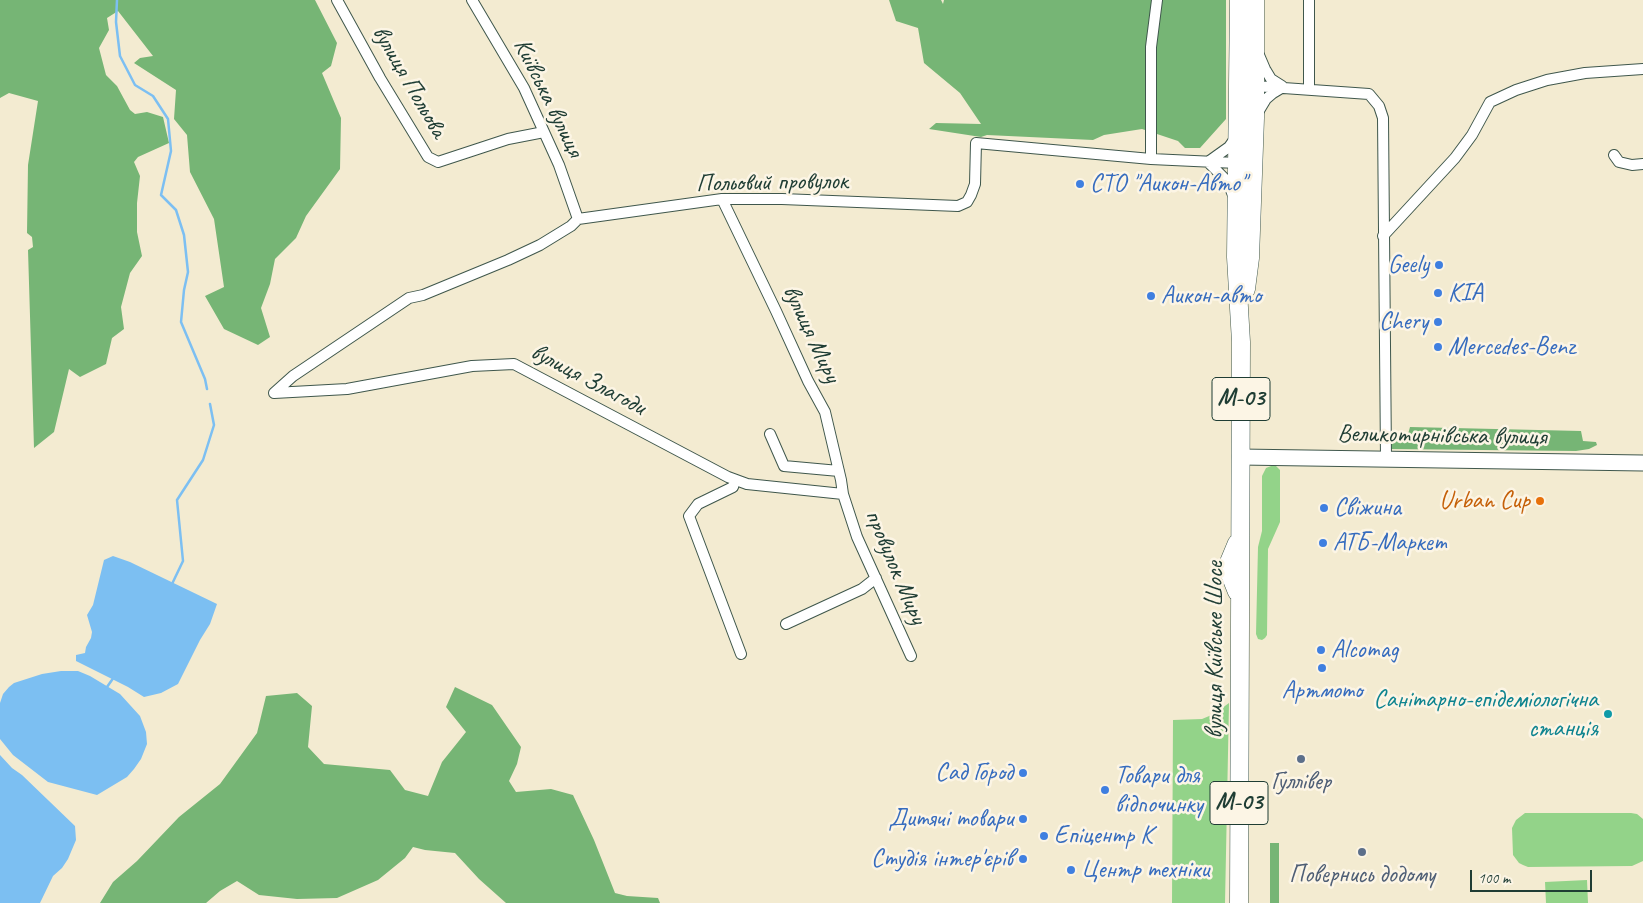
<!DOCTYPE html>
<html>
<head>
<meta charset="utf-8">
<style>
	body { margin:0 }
	#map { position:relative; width:1643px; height:903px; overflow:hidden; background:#f3ebd1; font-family:Caveat,sans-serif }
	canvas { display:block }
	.scale { position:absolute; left:1470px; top:870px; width:122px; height:22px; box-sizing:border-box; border:2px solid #1f3d34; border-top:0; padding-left:6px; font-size:15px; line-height:18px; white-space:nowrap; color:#1f3d34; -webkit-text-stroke:4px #fcf5e5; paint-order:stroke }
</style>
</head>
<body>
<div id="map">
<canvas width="1643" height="903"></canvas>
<div class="scale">100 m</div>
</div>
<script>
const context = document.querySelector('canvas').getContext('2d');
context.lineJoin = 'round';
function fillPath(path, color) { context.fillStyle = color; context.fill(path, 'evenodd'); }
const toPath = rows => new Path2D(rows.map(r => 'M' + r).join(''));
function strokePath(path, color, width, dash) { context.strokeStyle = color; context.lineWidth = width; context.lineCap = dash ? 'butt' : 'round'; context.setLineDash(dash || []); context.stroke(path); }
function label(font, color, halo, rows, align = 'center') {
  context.font = font + ' Caveat,sans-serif'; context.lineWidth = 5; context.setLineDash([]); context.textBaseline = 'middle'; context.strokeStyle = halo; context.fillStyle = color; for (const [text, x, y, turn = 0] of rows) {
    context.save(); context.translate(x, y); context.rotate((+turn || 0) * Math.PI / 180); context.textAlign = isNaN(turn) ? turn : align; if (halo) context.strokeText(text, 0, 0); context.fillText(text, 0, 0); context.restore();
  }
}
const green = toPath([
	[1271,466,1276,466,1280,470,1280,522,1268,549,1267,635,1265,638,1262,640,1258,639,1256,634,1258,547,1262,531,1262,476,1266,468],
	[1229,703,1225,903,1172,903,1173,720,1202,719,1214,714],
	[1525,813,1631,813,1637,814,1643,819,1643,861,1632,866,1528,867,1523,865,1519,863,1513,855,1512,828,1516,820],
	[1587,880,1588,903,1546,903,1545,882]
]);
const forest = toPath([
	[0,0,315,0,337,43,331,66,322,73,341,118,340,169,306,216,296,238,275,259,270,284,261,308,270,337,258,345,224,329,205,296,224,287,214,219,190,172,187,135,174,119,176,90,134,63,140,58,153,56,118,11,107,18,109,30,99,48,106,75,117,86,130,110,135,114,147,112,163,117,169,143,138,157,134,162,140,176,137,203,137,232,142,256,130,273,121,307,124,329,112,338,106,364,80,377,69,369,54,432,34,448,28,250,33,247,32,237,27,233,28,165,38,101,9,93,0,98],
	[889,0,941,0,943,4,944,0,1226,0,1226,119,1200,148,1185,148,1178,141,1142,129,1104,135,1093,140,987,135,981,137,929,129,936,123,981,124,960,93,924,63,918,28,896,21],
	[1410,427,1581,431,1583,441,1596,442,1597,445,1589,449,1576,451,1390,449,1390,438,1407,438],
	[455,687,492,705,521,747,517,764,509,781,516,792,551,789,573,795,594,840,615,893,627,896,658,898,660,903,506,903,479,879,455,853,425,850,413,847,405,858,378,880,337,898,297,899,259,895,237,881,220,891,206,903,100,903,113,882,137,861,179,817,220,784,257,733,266,696,297,693,312,706,308,747,324,764,390,770,405,790,428,796,442,762,466,732,446,707],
	[1270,843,1279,843,1279,903,1270,903]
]);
const water = toPath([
	[113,556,130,562,217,604,210,624,200,640,178,684,161,693,144,697,128,687,76,661,76,655,85,653,86,647,91,638,92,632,87,615,93,605,104,560],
	[61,671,78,671,90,676,120,694,140,716,146,732,147,744,141,759,134,769,127,777,97,795,48,782,13,755,0,739,0,703,3,694,9,687,14,683,42,674],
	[0,755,12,768,22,775,75,826,76,840,68,859,62,868,53,876,40,903,0,903]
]);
const stream = toPath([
	[117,0,116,22,120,56,135,85,153,96,168,119,171,151,161,195,176,210,184,235,188,272,184,290,181,322,205,379,207,389],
	[172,584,183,561,177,500,203,460,214,425,210,404],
	[107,687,114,677]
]);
const street = toPath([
	[337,0,380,78,428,157,438,162,508,139,544,132],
	[472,0,524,88,559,165,578,219],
	[1259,55,1265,69,1271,79,1282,86],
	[1250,83,1255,86,1369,94,1379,106,1383,118,1386,459],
	[1309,89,1309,0],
	[1257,114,1266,99,1273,93,1283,87],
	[1614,155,1619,162,1632,165,1643,164],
	[1151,159,1151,47,1157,0],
	[1233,195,1227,181,1208,162,1229,147,1236,137],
	[722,199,776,311,808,381,825,412,841,480,843,494,857,537,911,656],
	[1383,236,1455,158,1472,135,1490,102,1516,90,1547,80,1585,73,1643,69],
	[274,393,293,376,409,298,423,295,508,260,540,245,571,226,578,219,722,199,782,199,958,206,967,202,971,195,975,184,976,143,1151,159,1237,163],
	[274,393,347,389,472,366,514,364,728,477,747,484,843,494],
	[770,434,784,466,839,471],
	[735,480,733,487,698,504,689,516,741,654],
	[786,624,862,589,876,578]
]);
const primary = toPath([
	[1240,457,1643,463]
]);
const highway = toPath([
	[1239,0,1236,257,1241,342,1239,903],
	[1246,289,1250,258,1255,118,1255,0],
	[1237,543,1227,567,1237,592]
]);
const markers = [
	[1080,184,5,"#3f7fe0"],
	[1439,265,5,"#3f7fe0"],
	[1438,293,5,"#3f7fe0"],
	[1151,296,5,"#3f7fe0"],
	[1438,322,5,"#3f7fe0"],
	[1438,347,5,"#3f7fe0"],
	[1540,501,5,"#e8710a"],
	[1324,508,5,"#3f7fe0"],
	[1323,543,5,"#3f7fe0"],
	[1321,650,5,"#3f7fe0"],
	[1322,668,5,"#3f7fe0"],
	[1608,714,5,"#0f9aa8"],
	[1301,759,5,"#5c6f8a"],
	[1023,773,5,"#3f7fe0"],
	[1105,790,5,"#3f7fe0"],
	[1023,819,5,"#3f7fe0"],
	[1044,836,5,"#3f7fe0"],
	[1362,852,5,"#5c6f8a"],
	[1023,859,5,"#3f7fe0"],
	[1071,870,5,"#3f7fe0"]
];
const shields = [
	[1241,399,58],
	[1239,803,58]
];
const shieldNames = [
	["М-03",1241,399],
	["М-03",1239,803]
];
const streetNames = [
	["вулиця Польова",409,82,60],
	["Київська вулиця",548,98,64],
	["Польовий провулок",772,183,-1],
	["вулиця Миру",811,334,65],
	["вулиця Злагоди",588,380,28],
	["Великотирнівська вулиця",1442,436,1],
	["провулок Миру",895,567,67],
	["вулиця Київське Шосе",1215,650,-90]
];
const shopNames = [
	["СТО \"Аикон-Авто\"",1090,184],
	["Geely",1429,265,"right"],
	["KIA",1448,293],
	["Аикон-авто",1161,296],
	["Chery",1428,322,"right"],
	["Mercedes-Benz",1448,347],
	["Свіжина",1334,508],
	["АТБ-Маркет",1333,543],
	["Alcomag",1331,650],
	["Артмото",1322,691,"center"],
	["Сад Город",1013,773,"right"],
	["Товари для",1115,776],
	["відпочинку",1115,805],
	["Дитячі товари",1013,819,"right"],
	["Епіцентр К",1054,836],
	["Студія інтер'єрів",1013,859,"right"],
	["Центр техніки",1081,870]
];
const foodNames = [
	["Urban Cup",1530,501]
];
const cultureNames = [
	["Санітарно-епідеміологічна",1598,700],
	["станція",1598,729]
];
const serviceNames = [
	["Гуллівер",1301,782],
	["Повернись додому",1362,875]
];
fillPath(green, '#93d389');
fillPath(forest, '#76b575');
fillPath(water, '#7cbff2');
strokePath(stream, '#7cbff2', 2.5);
strokePath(street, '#3f574c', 12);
strokePath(primary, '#3f574c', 17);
strokePath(highway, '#3f574c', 19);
strokePath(street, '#fff', 10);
strokePath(primary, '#fff', 15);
strokePath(highway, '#fff', 18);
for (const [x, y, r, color] of markers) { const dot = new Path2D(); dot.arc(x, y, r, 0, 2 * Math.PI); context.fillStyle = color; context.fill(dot); strokePath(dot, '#fcf5e5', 2); }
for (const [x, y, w] of shields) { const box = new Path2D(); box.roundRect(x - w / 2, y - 21.5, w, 43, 4); context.fillStyle = '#fcf5e5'; context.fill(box); strokePath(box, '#1f3d34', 1); }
label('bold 24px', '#1f3d34', null, shieldNames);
label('25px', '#1f3d34', '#fcf5e5', streetNames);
label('25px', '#366cbe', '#fcf5e5', shopNames, 'left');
label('25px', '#c56008', '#fcf5e5', foodNames, 'right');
label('25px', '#0d838f', '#fcf5e5', cultureNames, 'right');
label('25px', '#4e5e75', '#fcf5e5', serviceNames);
</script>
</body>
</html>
